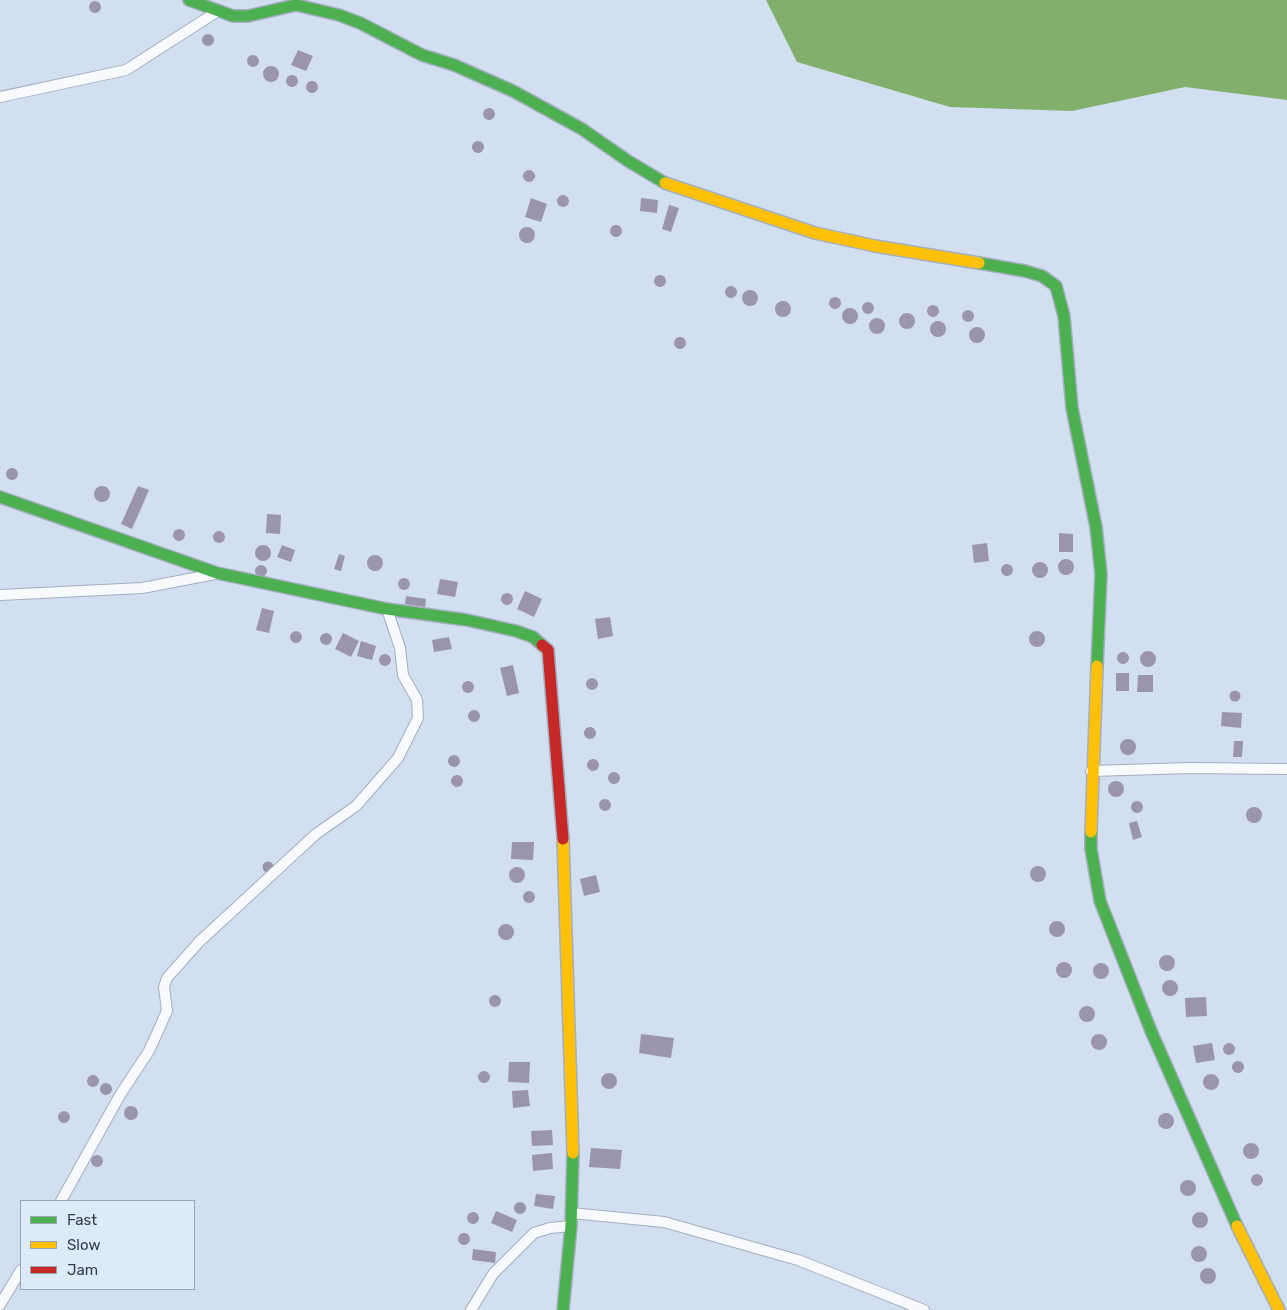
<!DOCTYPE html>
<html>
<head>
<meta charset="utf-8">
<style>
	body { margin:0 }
	#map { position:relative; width:1287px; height:1310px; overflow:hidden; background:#d2dff1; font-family:Rubik,sans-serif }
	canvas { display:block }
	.legend { position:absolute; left:20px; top:1200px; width:175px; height:90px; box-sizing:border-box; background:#ddeafa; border:1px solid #98a5b5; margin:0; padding:6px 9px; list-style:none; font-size:15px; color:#313d4d }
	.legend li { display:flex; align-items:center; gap:10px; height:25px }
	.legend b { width:25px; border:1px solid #98a5b5 }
</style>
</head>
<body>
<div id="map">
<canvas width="1287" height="1310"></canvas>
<ul class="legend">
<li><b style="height:6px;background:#4caf50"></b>Fast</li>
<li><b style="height:6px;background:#ffc107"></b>Slow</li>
<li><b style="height:6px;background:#c62828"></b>Jam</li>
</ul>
</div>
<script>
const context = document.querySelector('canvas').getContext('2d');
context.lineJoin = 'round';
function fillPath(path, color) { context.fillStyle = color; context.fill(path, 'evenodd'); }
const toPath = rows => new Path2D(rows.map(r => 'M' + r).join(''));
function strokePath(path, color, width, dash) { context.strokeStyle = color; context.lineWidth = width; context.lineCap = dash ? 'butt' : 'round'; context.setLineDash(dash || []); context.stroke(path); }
const water = toPath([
	[766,0,1287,0,1287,100,1185,87,1072,111,950,107,797,62]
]);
const building = toPath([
	'89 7a6 6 0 1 1 12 0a6 6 0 1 1-12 0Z',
	'202 40a6 6 0 1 1 12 0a6 6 0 1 1-12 0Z',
	[298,50,313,56,306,71,291,65],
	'247 61a6 6 0 1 1 12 0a6 6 0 1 1-12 0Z',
	'263 74a8 8 0 1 1 16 0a8 8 0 1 1-16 0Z',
	'286 81a6 6 0 1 1 12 0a6 6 0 1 1-12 0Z',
	'306 87a6 6 0 1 1 12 0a6 6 0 1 1-12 0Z',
	'483 114a6 6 0 1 1 12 0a6 6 0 1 1-12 0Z',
	'472 147a6 6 0 1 1 12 0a6 6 0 1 1-12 0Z',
	'523 176a6 6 0 1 1 12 0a6 6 0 1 1-12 0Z',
	'557 201a6 6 0 1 1 12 0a6 6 0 1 1-12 0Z',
	[531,198,547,204,541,222,525,217],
	[641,198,658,200,657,213,640,211],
	[669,205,679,208,671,232,662,229],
	'610 231a6 6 0 1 1 12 0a6 6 0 1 1-12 0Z',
	'519 235a8 8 0 1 1 16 0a8 8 0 1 1-16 0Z',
	'654 281a6 6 0 1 1 12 0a6 6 0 1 1-12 0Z',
	'725 292a6 6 0 1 1 12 0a6 6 0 1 1-12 0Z',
	'742 298a8 8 0 1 1 16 0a8 8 0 1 1-16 0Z',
	'829 303a6 6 0 1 1 12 0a6 6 0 1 1-12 0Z',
	'775 309a8 8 0 1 1 16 0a8 8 0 1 1-16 0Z',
	'862 308a6 6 0 1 1 12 0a6 6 0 1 1-12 0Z',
	'927 311a6 6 0 1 1 12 0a6 6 0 1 1-12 0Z',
	'842 316a8 8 0 1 1 16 0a8 8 0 1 1-16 0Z',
	'962 316a6 6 0 1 1 12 0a6 6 0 1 1-12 0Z',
	'899 321a8 8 0 1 1 16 0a8 8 0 1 1-16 0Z',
	'869 326a8 8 0 1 1 16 0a8 8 0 1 1-16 0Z',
	'930 329a8 8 0 1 1 16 0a8 8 0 1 1-16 0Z',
	'969 335a8 8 0 1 1 16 0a8 8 0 1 1-16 0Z',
	'674 343a6 6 0 1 1 12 0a6 6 0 1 1-12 0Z',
	'6 474a6 6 0 1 1 12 0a6 6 0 1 1-12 0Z',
	[138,486,149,490,132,529,121,524],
	'94 494a8 8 0 1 1 16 0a8 8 0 1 1-16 0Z',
	[267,514,281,515,280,534,266,533],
	'173 535a6 6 0 1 1 12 0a6 6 0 1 1-12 0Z',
	'213 537a6 6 0 1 1 12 0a6 6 0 1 1-12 0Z',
	[1059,533,1073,534,1073,552,1059,552],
	[987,543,989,561,974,563,972,545],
	[282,545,295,550,291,562,277,557],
	'255 553a8 8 0 1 1 16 0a8 8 0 1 1-16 0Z',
	[339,554,345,556,341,571,334,569],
	'367 563a8 8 0 1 1 16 0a8 8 0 1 1-16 0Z',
	'1058 567a8 8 0 1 1 16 0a8 8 0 1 1-16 0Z',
	'1032 570a8 8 0 1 1 16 0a8 8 0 1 1-16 0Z',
	'1001 570a6 6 0 1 1 12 0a6 6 0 1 1-12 0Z',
	'255 571a6 6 0 1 1 12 0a6 6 0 1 1-12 0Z',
	'398 584a6 6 0 1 1 12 0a6 6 0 1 1-12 0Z',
	[440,579,458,582,455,597,437,594],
	[525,591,542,599,534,617,517,609],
	'501 599a6 6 0 1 1 12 0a6 6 0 1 1-12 0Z',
	[406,596,426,599,425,607,405,604],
	[262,608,274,611,269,633,256,630],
	[610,617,613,636,598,639,595,619],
	'290 637a6 6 0 1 1 12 0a6 6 0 1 1-12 0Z',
	'1029 639a8 8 0 1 1 16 0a8 8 0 1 1-16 0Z',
	'320 639a6 6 0 1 1 12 0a6 6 0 1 1-12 0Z',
	[343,633,359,641,351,657,335,649],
	[449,637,452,649,434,652,432,640],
	[361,641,376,646,372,660,357,656],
	'1140 659a8 8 0 1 1 16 0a8 8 0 1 1-16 0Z',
	'1117 658a6 6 0 1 1 12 0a6 6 0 1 1-12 0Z',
	'379 660a6 6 0 1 1 12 0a6 6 0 1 1-12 0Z',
	[513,665,519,693,507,696,500,668],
	[1116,673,1129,673,1129,691,1116,691],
	[1138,675,1153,675,1153,692,1137,692],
	'586 684a6 6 0 1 1 12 0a6 6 0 1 1-12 0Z',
	'462 687a6 6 0 1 1 12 0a6 6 0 1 1-12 0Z',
	'1229.5 696a5.5 5.5 0 1 1 11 0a5.5 5.5 0 1 1-11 0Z',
	'468 716a6 6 0 1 1 12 0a6 6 0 1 1-12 0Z',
	[1222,712,1242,713,1241,728,1221,726],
	'584 733a6 6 0 1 1 12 0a6 6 0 1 1-12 0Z',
	'1120 747a8 8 0 1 1 16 0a8 8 0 1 1-16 0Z',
	[1234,741,1243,741,1242,757,1233,757],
	'448 761a6 6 0 1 1 12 0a6 6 0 1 1-12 0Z',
	'587 765a6 6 0 1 1 12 0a6 6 0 1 1-12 0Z',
	'608 778a6 6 0 1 1 12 0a6 6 0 1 1-12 0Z',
	'451 781a6 6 0 1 1 12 0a6 6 0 1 1-12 0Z',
	'1108 789a8 8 0 1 1 16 0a8 8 0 1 1-16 0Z',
	'599 805a6 6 0 1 1 12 0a6 6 0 1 1-12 0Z',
	'1131 807a6 6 0 1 1 12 0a6 6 0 1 1-12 0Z',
	'1246 815a8 8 0 1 1 16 0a8 8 0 1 1-16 0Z',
	[1137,821,1142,837,1133,840,1129,823],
	[512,842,534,842,533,860,511,859],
	'262.5 867a5.5 5.5 0 1 1 11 0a5.5 5.5 0 1 1-11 0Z',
	'1030 874a8 8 0 1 1 16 0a8 8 0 1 1-16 0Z',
	'509 875a8 8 0 1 1 16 0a8 8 0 1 1-16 0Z',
	[596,875,600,892,584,896,580,879],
	'523 897a6 6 0 1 1 12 0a6 6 0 1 1-12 0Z',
	'1049 929a8 8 0 1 1 16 0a8 8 0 1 1-16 0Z',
	'498 932a8 8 0 1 1 16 0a8 8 0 1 1-16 0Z',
	'1159 963a8 8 0 1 1 16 0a8 8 0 1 1-16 0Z',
	'1056 970a8 8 0 1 1 16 0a8 8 0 1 1-16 0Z',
	'1093 971a8 8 0 1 1 16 0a8 8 0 1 1-16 0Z',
	'1162 988a8 8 0 1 1 16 0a8 8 0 1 1-16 0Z',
	'489 1001a6 6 0 1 1 12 0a6 6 0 1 1-12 0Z',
	[1206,997,1207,1016,1186,1017,1185,998],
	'1079 1014a8 8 0 1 1 16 0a8 8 0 1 1-16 0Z',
	[641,1034,674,1038,671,1058,639,1053],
	'1091 1042a8 8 0 1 1 16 0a8 8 0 1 1-16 0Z',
	[1212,1043,1215,1060,1196,1063,1193,1046],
	'1223 1049a6 6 0 1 1 12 0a6 6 0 1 1-12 0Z',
	'1232 1067a6 6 0 1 1 12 0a6 6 0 1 1-12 0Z',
	[509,1062,530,1062,529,1083,508,1082],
	'478 1077a6 6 0 1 1 12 0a6 6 0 1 1-12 0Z',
	'601 1081a8 8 0 1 1 16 0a8 8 0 1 1-16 0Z',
	'1203 1082a8 8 0 1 1 16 0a8 8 0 1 1-16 0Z',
	'87 1081a6 6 0 1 1 12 0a6 6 0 1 1-12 0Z',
	'100 1089a6 6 0 1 1 12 0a6 6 0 1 1-12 0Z',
	[528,1090,530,1106,513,1108,512,1091],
	'124 1113a7 7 0 1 1 14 0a7 7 0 1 1-14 0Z',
	'58 1117a6 6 0 1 1 12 0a6 6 0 1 1-12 0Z',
	'1158 1121a8 8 0 1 1 16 0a8 8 0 1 1-16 0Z',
	[552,1130,553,1145,532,1146,531,1131],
	'1243 1151a8 8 0 1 1 16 0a8 8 0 1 1-16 0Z',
	[591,1148,622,1150,620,1169,589,1167],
	[552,1153,553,1169,533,1171,532,1155],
	'91 1161a6 6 0 1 1 12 0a6 6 0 1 1-12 0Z',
	'1251 1180a6 6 0 1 1 12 0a6 6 0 1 1-12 0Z',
	'1180 1188a8 8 0 1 1 16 0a8 8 0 1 1-16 0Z',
	[536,1194,555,1196,553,1209,534,1206],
	'514 1208a6 6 0 1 1 12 0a6 6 0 1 1-12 0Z',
	[496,1211,517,1220,512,1232,491,1223],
	'467 1218a6 6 0 1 1 12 0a6 6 0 1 1-12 0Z',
	'1192 1220a8 8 0 1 1 16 0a8 8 0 1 1-16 0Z',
	'458 1239a6 6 0 1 1 12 0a6 6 0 1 1-12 0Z',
	'1191 1254a8 8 0 1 1 16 0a8 8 0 1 1-16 0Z',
	[473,1249,496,1252,495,1263,472,1260],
	'1200 1276a8 8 0 1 1 16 0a8 8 0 1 1-16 0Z'
]);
const street = toPath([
	[0,97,126,70,218,11],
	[0,595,142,588,215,574],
	[1091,771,1190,768,1287,769],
	[61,1201,120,1095,149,1051,167,1011,164,987,167,978,199,942,316,834,356,806,398,758,418,718,417,700,403,675,400,648,387,609],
	[571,1213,664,1222,798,1260,924,1310],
	[0,1305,21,1270],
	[471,1310,493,1274,534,1233,550,1228,571,1226]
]);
const fast = toPath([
	[189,0,233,16,248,16,296,5,339,15,360,23,422,55,454,65,513,91,582,129,628,161,665,183],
	[979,263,1025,271,1042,276,1056,286,1064,316,1072,408,1096,527,1101,574,1097,666],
	[0,497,217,573,387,609,467,620,516,631,533,637,542,645],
	[1091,832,1091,849,1100,901,1151,1031,1237,1226],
	[563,1310,571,1226,573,1153]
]);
const slow = toPath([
	[665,183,815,233,875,246,979,263],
	[1091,832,1097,666],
	[563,839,573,1153],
	[1237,1226,1279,1310]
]);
const jam = toPath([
	[542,645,548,650,563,839]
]);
fillPath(water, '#83af6d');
fillPath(building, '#9a94ad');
strokePath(street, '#a3afbe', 12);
strokePath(fast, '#a3afbe', 14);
strokePath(slow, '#a3afbe', 14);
strokePath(jam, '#a3afbe', 14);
strokePath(street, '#f8fafd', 10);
strokePath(fast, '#4caf50', 11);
strokePath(slow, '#ffc107', 11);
strokePath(jam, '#c62828', 11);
</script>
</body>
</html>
